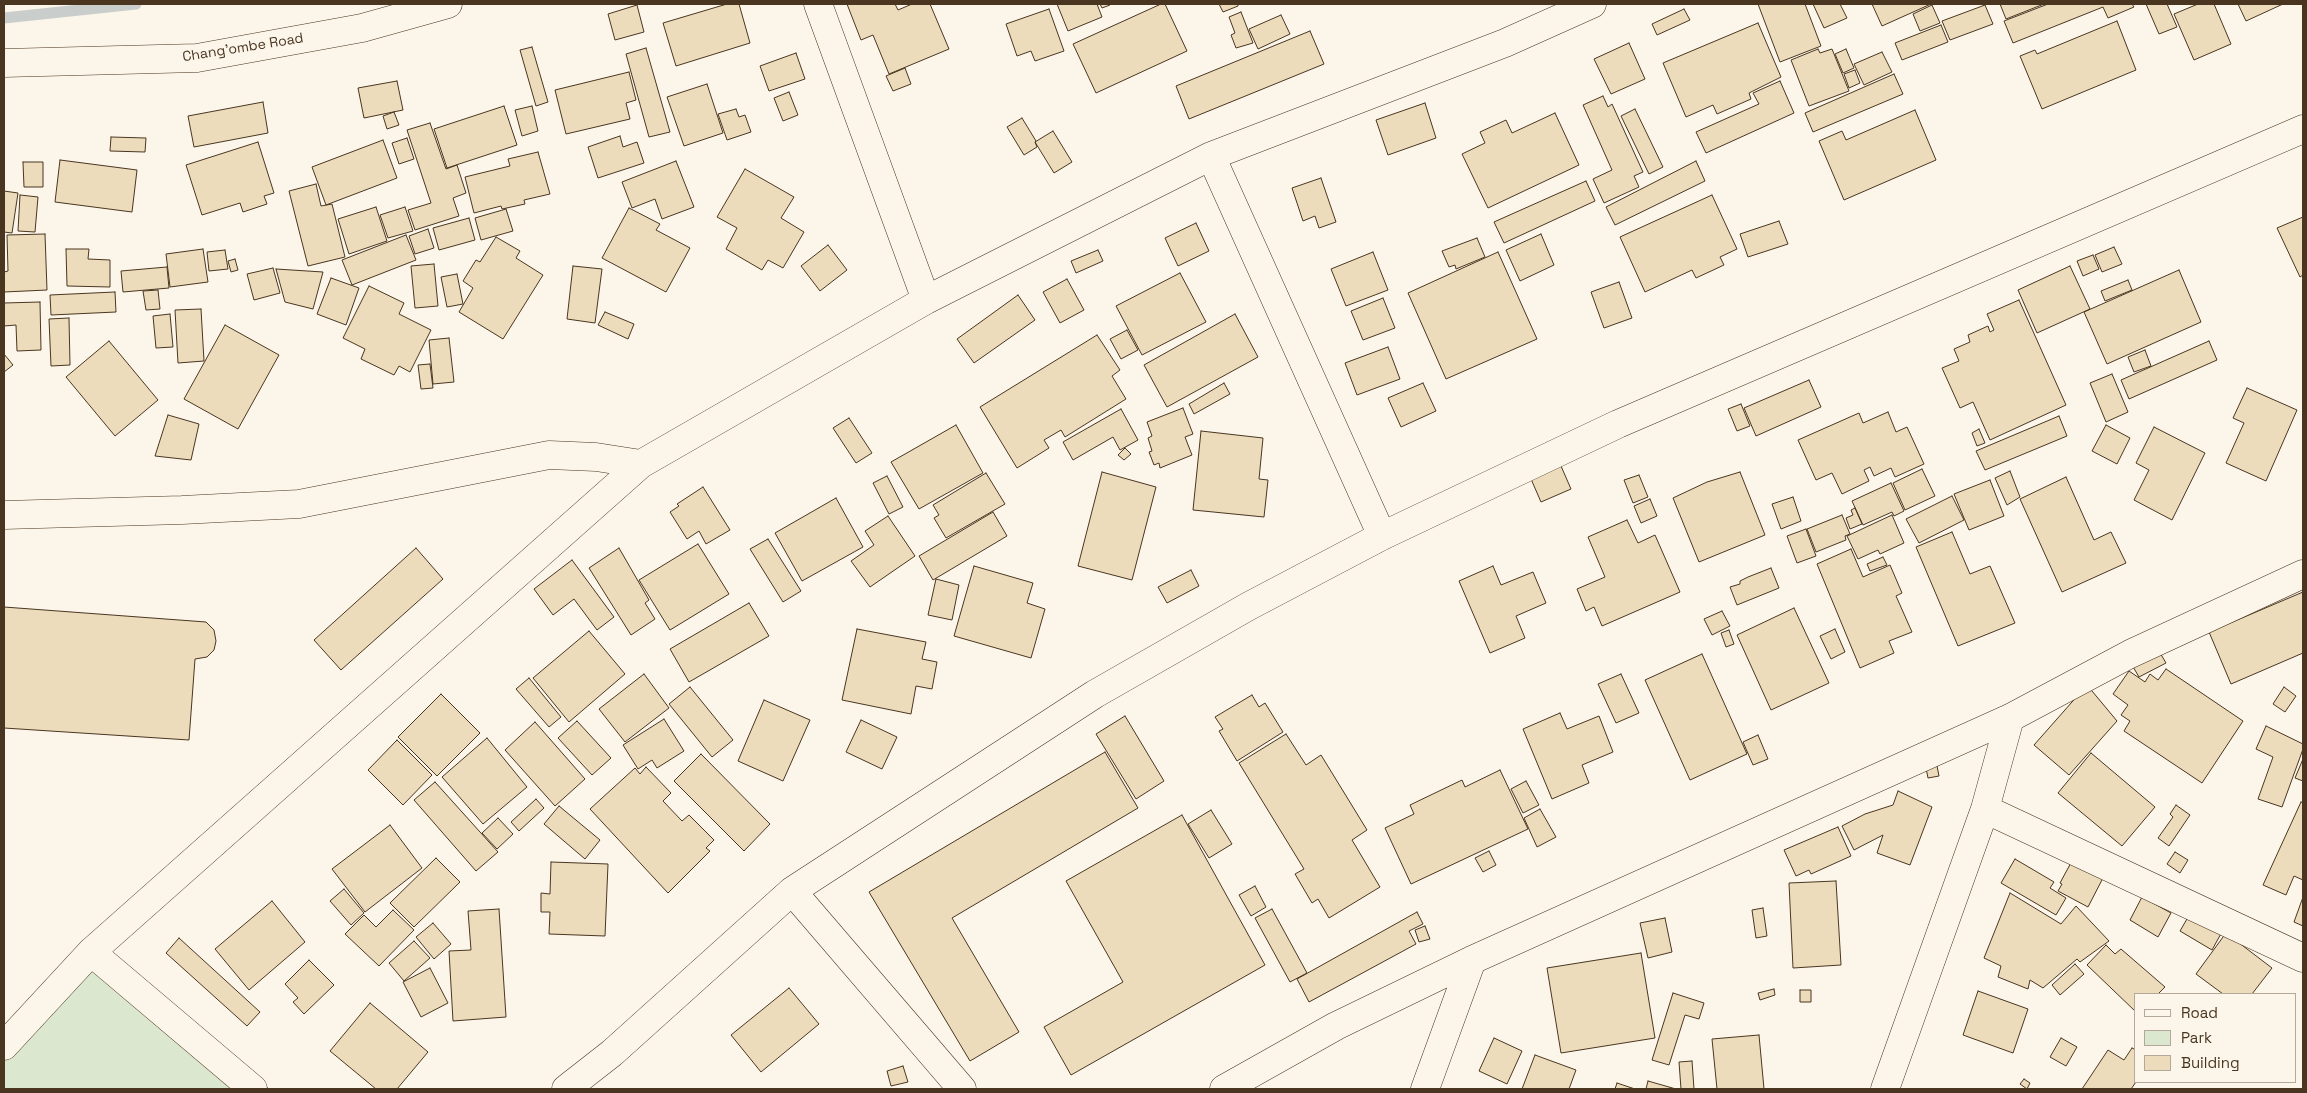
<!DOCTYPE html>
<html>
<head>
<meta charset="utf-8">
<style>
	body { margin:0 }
	#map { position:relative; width:2307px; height:1093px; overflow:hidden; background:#fbf6e9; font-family:"Space Grotesk",sans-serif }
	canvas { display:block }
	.frame { position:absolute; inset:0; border:5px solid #4a3520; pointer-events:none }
	.legend { position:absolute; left:2134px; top:993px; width:162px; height:90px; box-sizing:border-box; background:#fbf6e9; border:1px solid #b4a999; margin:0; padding:6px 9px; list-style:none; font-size:15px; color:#4a3520 }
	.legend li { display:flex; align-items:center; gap:10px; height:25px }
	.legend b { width:25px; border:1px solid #b4a999 }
</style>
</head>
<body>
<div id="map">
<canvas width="2307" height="1093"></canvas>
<div class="frame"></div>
<ul class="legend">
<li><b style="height:6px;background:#fbf6e9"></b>Road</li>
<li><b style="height:14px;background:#dce7d0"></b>Park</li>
<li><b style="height:14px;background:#ecdcbc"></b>Building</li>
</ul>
</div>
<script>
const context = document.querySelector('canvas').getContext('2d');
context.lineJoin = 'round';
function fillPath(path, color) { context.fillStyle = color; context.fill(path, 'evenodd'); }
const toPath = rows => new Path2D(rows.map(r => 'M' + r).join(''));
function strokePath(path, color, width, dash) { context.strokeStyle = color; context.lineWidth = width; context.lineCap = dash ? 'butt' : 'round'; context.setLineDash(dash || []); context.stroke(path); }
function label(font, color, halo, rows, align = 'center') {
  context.font = font + ' "Space Grotesk",sans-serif'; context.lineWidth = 4; context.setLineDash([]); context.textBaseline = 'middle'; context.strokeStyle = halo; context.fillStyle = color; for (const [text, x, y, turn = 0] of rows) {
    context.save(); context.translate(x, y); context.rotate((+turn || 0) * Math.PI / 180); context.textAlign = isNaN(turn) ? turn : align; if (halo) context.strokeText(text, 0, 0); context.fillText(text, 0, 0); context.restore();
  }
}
const green = toPath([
	[104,946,269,1089,4,1089,4,1048,104,946]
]);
const stream = toPath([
	[4,18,136,4]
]);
const building = toPath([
	[727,4,739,4,750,43,676,66,663,23,727,4],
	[847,4,895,4,898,10,912,4,930,4,949,49,889,74,873,35,861,40,847,4],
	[1057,4,1097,4,1102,17,1068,31,1057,4],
	[1100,4,1110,4,1110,5,1102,8,1100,4],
	[1161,4,1165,4,1187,51,1096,93,1073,44,1161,4],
	[1219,4,1238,4,1238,6,1223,12,1219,4],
	[1758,4,1805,4,1821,46,1780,62,1758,4],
	[1813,4,1840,4,1847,18,1824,28,1813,4],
	[1872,4,1931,4,1882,26,1872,4],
	[2000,4,2044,4,2006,19,2000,4],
	[2048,4,2132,4,2134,7,2108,18,2103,7,2013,43,2004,21,2048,4],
	[2146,4,2167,4,2177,27,2159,34,2146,4],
	[2198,4,2214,4,2231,44,2194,60,2174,14,2198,4],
	[2238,4,2283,4,2246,21,2238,4],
	[637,5,644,32,615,40,608,14,637,5],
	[1932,5,1940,23,1920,31,1913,14,1932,5],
	[1985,5,1993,24,1950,40,1942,21,1985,5],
	[1049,9,1064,51,1035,61,1031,51,1017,56,1006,24,1049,9],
	[1684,9,1690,20,1657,35,1652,24,1684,9],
	[1241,12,1253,43,1236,48,1231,35,1235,33,1229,17,1241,12],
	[1281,15,1290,34,1258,49,1249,29,1281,15],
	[2117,21,2136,70,2042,109,2020,56,2035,50,2037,54,2117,21],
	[1758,23,1781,77,1749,93,1751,99,1717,114,1713,105,1686,117,1663,63,1758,23],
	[1941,25,1948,42,1902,60,1895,43,1941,25],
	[1310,31,1324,64,1189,119,1176,86,1310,31],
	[1629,43,1645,79,1611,94,1594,59,1629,43],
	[532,47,548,102,536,106,520,50,532,47],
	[646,48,670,132,649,137,626,54,646,48],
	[1818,49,1820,53,1832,49,1849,91,1809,106,1791,60,1818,49],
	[1846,49,1854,68,1843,73,1835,54,1846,49],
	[1882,52,1892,72,1864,85,1854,64,1882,52],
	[796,53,805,79,769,91,760,66,796,53],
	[905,68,911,84,893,91,886,76,905,68],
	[1855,70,1860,83,1849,88,1844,74,1855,70],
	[629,72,636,100,626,103,630,119,566,134,555,90,629,72],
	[1894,74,1903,94,1813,132,1805,113,1894,74],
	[397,81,403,110,364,118,358,88,397,81],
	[1780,81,1794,113,1706,153,1696,132,1759,104,1753,93,1780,81],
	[707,84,723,133,684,146,667,97,707,84],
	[789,92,798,115,783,121,774,98,789,92],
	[1603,96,1608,107,1612,104,1643,172,1634,176,1639,187,1604,203,1593,179,1612,170,1583,105,1603,96],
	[263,102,268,133,194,147,188,116,263,102],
	[1425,103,1436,138,1388,155,1376,120,1425,103],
	[504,106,517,145,447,168,434,129,504,106],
	[532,106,538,131,522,136,515,110,532,106],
	[736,109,739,117,745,115,751,132,727,140,718,114,736,109],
	[1635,109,1663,167,1649,174,1621,116,1635,109],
	[1915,110,1936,160,1844,200,1819,141,1842,131,1846,140,1915,110],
	[394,112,399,125,387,129,383,116,394,112],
	[1555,113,1579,165,1488,208,1462,154,1485,143,1480,132,1506,120,1512,133,1555,113],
	[1022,118,1036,141,1035,142,1037,147,1024,155,1007,127,1022,118],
	[430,123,446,169,457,165,466,193,453,198,459,216,415,230,408,210,431,203,407,130,430,123],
	[1053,131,1072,162,1054,173,1035,142,1053,131],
	[620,136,623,147,637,142,644,163,598,178,588,147,620,136],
	[111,137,146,138,145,152,110,151,111,137],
	[407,138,414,159,399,164,392,143,407,138],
	[383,140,397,178,326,205,312,167,383,140],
	[258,142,274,193,264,196,267,204,243,212,240,203,202,215,186,165,258,142],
	[538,152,550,194,524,200,525,204,502,209,501,206,474,213,465,177,510,166,508,159,538,152],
	[60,160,137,170,132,212,55,202,60,160],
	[676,161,694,207,662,219,655,199,632,208,622,182,676,161],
	[1696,161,1705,181,1615,225,1606,207,1696,161],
	[23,162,43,162,43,187,24,187,23,162],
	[745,169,794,197,781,218,804,232,783,268,768,260,762,270,726,249,737,228,717,217,745,169],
	[1321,178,1336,222,1319,228,1315,216,1303,221,1292,188,1321,178],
	[1586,181,1595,201,1504,243,1494,222,1586,181],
	[316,184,321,206,332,204,345,257,308,266,289,191,316,184],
	[4,191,18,193,12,233,4,232,4,191],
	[20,195,38,197,35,232,18,231,20,195],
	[1712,195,1737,249,1720,257,1724,265,1696,278,1692,270,1645,292,1620,237,1712,195],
	[376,207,387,241,349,254,338,219,376,207],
	[405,207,413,231,388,238,380,215,405,207],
	[629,208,660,224,656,230,690,248,666,292,602,258,629,208],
	[506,209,513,231,481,240,475,218,506,209],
	[2303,217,2303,275,2300,277,2277,228,2303,217],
	[469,218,475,240,439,250,433,228,469,218],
	[1779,221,1788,244,1748,257,1740,234,1779,221],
	[1196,223,1209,251,1178,266,1165,238,1196,223],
	[428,229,434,248,415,254,409,236,428,229],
	[45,234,47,290,4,292,4,272,8,271,7,235,45,234],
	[1541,234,1554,265,1520,281,1506,250,1541,234],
	[406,235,416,260,352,285,342,260,406,235],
	[496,237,520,251,516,258,543,275,503,339,459,312,473,288,463,281,476,260,480,262,496,237],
	[1477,238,1485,257,1456,269,1455,265,1449,267,1442,251,1477,238],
	[828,245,847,270,820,291,801,266,828,245],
	[2114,247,2122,264,2102,272,2095,255,2114,247],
	[66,249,89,249,88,259,110,260,110,287,67,286,66,249],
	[203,249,208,282,170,287,166,254,203,249],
	[225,250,228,269,209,271,207,252,225,250],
	[1098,250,1103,261,1076,273,1071,261,1098,250],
	[1373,252,1388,290,1346,306,1331,269,1373,252],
	[1498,252,1537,339,1446,379,1408,293,1498,252],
	[2093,255,2099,269,2083,276,2077,261,2093,255],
	[235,259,238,270,231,272,228,261,235,259],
	[434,264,438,306,415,308,411,266,434,264],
	[573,266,602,269,595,323,567,319,573,266],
	[2070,266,2090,309,2037,333,2018,290,2070,266],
	[167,267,169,288,123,292,121,271,167,267],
	[273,268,280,293,254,300,247,274,273,268],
	[276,269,323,272,313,309,285,302,276,269],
	[2179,270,2201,322,2107,364,2084,312,2179,270],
	[1180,273,1206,322,1142,355,1116,306,1180,273],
	[457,274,463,304,447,307,441,277,457,274],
	[331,278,359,288,346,325,317,314,331,278],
	[1067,279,1084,310,1060,323,1043,292,1067,279],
	[2128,280,2132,290,2105,301,2101,291,2128,280],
	[1619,282,1632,318,1604,328,1591,292,1619,282],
	[369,286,404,303,399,314,431,330,410,372,399,366,394,375,361,359,365,349,343,338,369,286],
	[158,290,160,309,146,310,143,291,158,290],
	[115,292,116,312,51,315,50,295,115,292],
	[1018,295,1035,320,974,363,957,339,1018,295],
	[1383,298,1395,328,1363,340,1351,311,1383,298],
	[2019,300,2066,405,1990,440,1973,402,1960,408,1942,368,1959,361,1954,349,1970,342,1968,335,1988,326,1990,332,1994,330,1987,314,2019,300],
	[40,302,41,350,17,351,16,325,4,326,4,303,40,302],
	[201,309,204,361,178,363,175,310,201,309],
	[605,312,634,324,628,339,598,325,605,312],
	[170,314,173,347,156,348,153,316,170,314],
	[1235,314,1258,357,1167,407,1144,365,1235,314],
	[69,318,70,365,51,366,49,319,69,318],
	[225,325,279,355,238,429,184,399,225,325],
	[1127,330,1138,350,1121,359,1110,339,1127,330],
	[1097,335,1120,370,1112,376,1126,399,1065,437,1061,430,1044,440,1049,448,1017,468,980,407,1097,335],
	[449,338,454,382,433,384,429,340,449,338],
	[109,341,158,400,115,436,66,377,109,341],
	[2209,341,2217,360,2129,399,2121,380,2209,341],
	[1388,347,1400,379,1357,395,1345,363,1388,347],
	[2145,350,2151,366,2134,372,2128,357,2145,350],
	[4,354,13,365,4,372,4,354],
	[430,364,433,388,421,389,418,365,430,364],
	[2112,374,2128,412,2106,422,2090,383,2112,374],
	[1809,380,1821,407,1756,436,1744,408,1809,380],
	[1224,383,1230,394,1194,414,1189,404,1224,383],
	[1423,383,1436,411,1401,427,1388,398,1423,383],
	[2247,388,2297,410,2266,481,2226,463,2244,423,2233,418,2247,388],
	[1741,404,1750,426,1737,431,1728,409,1741,404],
	[1183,408,1193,434,1185,437,1192,455,1160,468,1159,463,1154,465,1149,452,1152,451,1148,438,1152,436,1147,422,1183,408],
	[1121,409,1138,440,1120,450,1113,437,1073,460,1063,442,1121,409],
	[1888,412,1896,432,1907,427,1924,464,1895,477,1891,468,1874,476,1870,467,1864,470,1869,481,1842,494,1832,473,1816,480,1798,440,1859,413,1863,423,1888,412],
	[168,415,199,424,191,460,155,456,168,415],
	[2059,416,2067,436,1985,470,1976,451,2059,416],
	[849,418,872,453,856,463,833,428,849,418],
	[956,425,983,473,919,509,891,462,956,425],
	[2106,425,2130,438,2117,464,2092,451,2106,425],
	[2154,427,2205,453,2172,520,2134,500,2149,470,2136,463,2154,427],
	[1979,429,1985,443,1977,446,1972,433,1979,429],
	[1201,431,1263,438,1259,479,1268,480,1264,517,1193,510,1201,431],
	[1125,448,1131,454,1124,460,1118,455,1125,448],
	[1561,466,1571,489,1541,502,1531,479,1561,466],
	[1922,469,1935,496,1905,510,1893,483,1922,469],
	[2010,471,2020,497,2007,505,1995,478,2010,471],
	[1102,472,1156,487,1132,580,1078,566,1102,472],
	[1740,472,1765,535,1699,562,1673,498,1707,482,1740,472],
	[986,473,1005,504,946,538,934,518,939,515,933,505,986,473],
	[1639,475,1648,497,1633,503,1624,480,1639,475],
	[887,476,903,507,889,514,873,483,887,476],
	[2066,477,2094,540,2111,532,2126,563,2062,592,2020,499,2066,477],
	[1990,480,2004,516,1969,530,1954,494,1990,480],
	[1891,483,1904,511,1894,516,1892,512,1863,525,1852,501,1891,483],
	[703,487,730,530,706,544,699,531,687,539,670,512,679,506,677,504,703,487],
	[1952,496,1964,520,1919,543,1906,519,1952,496],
	[1793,497,1801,521,1781,529,1772,504,1793,497],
	[836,498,863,547,802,581,775,533,836,498],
	[1650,499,1657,516,1641,523,1634,506,1650,499],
	[1855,508,1862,524,1850,529,1846,518,1853,515,1851,510,1855,508],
	[993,512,1007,536,933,580,919,556,993,512],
	[1842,515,1850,534,1845,536,1846,540,1816,552,1807,529,1842,515],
	[1892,515,1904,543,1880,554,1878,550,1858,559,1847,536,1892,515],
	[888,516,915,556,870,587,851,561,874,545,865,531,888,516],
	[1627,520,1638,543,1655,535,1680,592,1602,626,1594,607,1586,611,1577,589,1605,577,1588,537,1627,520],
	[1806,529,1816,556,1797,563,1787,536,1806,529],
	[1952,532,1970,574,1990,566,2015,623,1958,646,1916,547,1952,532],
	[768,539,801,591,783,602,750,549,768,539],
	[698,544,729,594,670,630,639,580,698,544],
	[416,548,443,579,341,670,314,640,416,548],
	[619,548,649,600,645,603,655,619,631,635,589,568,619,548],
	[1851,549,1863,577,1890,565,1902,593,1896,596,1912,632,1889,641,1894,653,1860,668,1817,564,1851,549],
	[1883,557,1887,565,1870,571,1867,564,1883,557],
	[572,560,614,617,597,630,574,599,553,615,534,589,572,560],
	[974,566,1033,583,1027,603,1045,609,1031,658,954,636,974,566],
	[1493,566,1501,585,1533,572,1546,603,1516,616,1525,638,1490,653,1459,581,1493,566],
	[1771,568,1779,588,1737,605,1730,587,1740,584,1740,581,1748,577,1771,568],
	[1191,570,1199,586,1167,603,1158,587,1191,570],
	[936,579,959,585,952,620,928,615,936,579],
	[2303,592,2303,653,2231,684,2209,632,2303,592],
	[749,603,769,636,689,682,670,649,749,603],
	[4,607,206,622,214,630,216,641,214,650,207,657,195,659,189,740,4,728,4,607],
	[1794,608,1829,683,1771,710,1737,635,1794,608],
	[1722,611,1730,626,1712,635,1704,619,1722,611],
	[857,629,926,642,922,659,937,662,932,689,916,686,911,714,842,700,857,629],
	[1835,629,1845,652,1831,659,1820,636,1835,629],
	[1729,630,1734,644,1726,647,1721,633,1729,630],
	[589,631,625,674,569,722,533,678,589,631],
	[2159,651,2166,663,2139,677,2132,665,2159,651],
	[1702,654,1747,754,1690,780,1645,680,1702,654],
	[2166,669,2243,721,2202,783,2124,731,2130,721,2121,715,2128,705,2113,694,2129,671,2145,682,2150,674,2158,680,2166,669],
	[644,674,669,708,625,742,599,709,644,674],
	[1621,674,1639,713,1616,723,1598,684,1621,674],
	[529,678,561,717,549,727,516,689,529,678],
	[2087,685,2117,721,2069,775,2034,745,2087,685],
	[690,687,733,740,712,757,669,704,690,687],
	[2284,687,2296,696,2285,712,2273,704,2284,687],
	[441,694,480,733,437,776,398,737,441,694],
	[1252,695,1259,707,1265,703,1283,732,1237,761,1219,731,1223,729,1215,717,1252,695],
	[764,700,810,720,783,781,738,761,764,700],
	[1560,713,1567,729,1599,716,1613,752,1582,765,1589,783,1552,799,1523,729,1560,713],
	[1125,716,1164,781,1136,799,1096,734,1125,716],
	[664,719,684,751,657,768,652,760,638,769,623,745,664,719],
	[861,720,897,737,882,769,846,752,861,720],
	[577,721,611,758,592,775,558,738,577,721],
	[535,722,585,779,555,806,505,750,535,722],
	[2266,726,2303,744,2303,749,2282,807,2258,799,2273,757,2256,749,2266,726],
	[1286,734,1306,765,1321,755,1367,830,1352,840,1380,887,1329,918,1318,899,1312,903,1295,874,1304,869,1239,763,1286,734],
	[1758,735,1768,759,1753,765,1743,742,1758,735],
	[487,738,527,787,483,824,442,777,487,738],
	[397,740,432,775,403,805,368,770,397,740],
	[1105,752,1138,808,952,918,1019,1032,970,1061,869,892,1105,752],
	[2091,753,2155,807,2122,846,2058,793,2091,753],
	[701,754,770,824,744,851,674,781,701,754],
	[2303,759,2303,781,2295,778,2303,759],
	[1937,766,1939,776,1928,778,1926,768,1937,766],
	[646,767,671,793,663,801,682,821,689,815,714,840,706,848,710,851,668,893,590,809,635,768,640,774,646,767],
	[1500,770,1528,829,1411,884,1385,828,1414,814,1410,805,1462,780,1465,787,1500,770],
	[1526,781,1539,805,1523,813,1511,789,1526,781],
	[435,782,498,852,476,871,414,800,435,782],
	[1898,791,1932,807,1910,865,1877,853,1883,835,1854,850,1842,826,1865,814,1893,805,1898,791],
	[536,799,544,808,519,831,511,822,536,799],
	[2301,802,2303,803,2303,880,2294,876,2286,895,2263,885,2301,802],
	[2176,805,2190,815,2169,846,2158,838,2173,817,2170,814,2176,805],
	[559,806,600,840,585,859,544,824,559,806],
	[1540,809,1556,837,1537,847,1524,818,1540,809],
	[1211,810,1232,844,1209,858,1188,824,1211,810],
	[1182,815,1265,965,1071,1075,1044,1027,1123,982,1066,881,1182,815],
	[498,818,513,834,497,849,482,833,498,818],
	[390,825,422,868,365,912,332,869,390,825],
	[1838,827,1851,856,1811,874,1809,870,1796,876,1784,850,1838,827],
	[1489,851,1496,865,1483,872,1475,858,1489,851],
	[2175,852,2188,860,2180,873,2167,864,2175,852],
	[436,858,460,882,414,927,390,903,436,858],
	[2015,859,2054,882,2050,888,2066,898,2056,915,2001,883,2015,859],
	[2073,859,2104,876,2088,907,2058,891,2062,884,2060,883,2073,859],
	[551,862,608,864,605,936,549,934,550,912,541,912,541,893,550,894,551,862],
	[1836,881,1841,965,1793,968,1789,883,1836,881],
	[1255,886,1266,907,1251,916,1239,895,1255,886],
	[344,889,364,913,351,925,330,901,344,889],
	[2010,893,2061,924,2076,906,2109,941,2080,962,2077,959,2043,988,2030,980,2028,989,1998,977,2001,966,1984,958,2010,893],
	[2142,897,2171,913,2158,937,2130,920,2142,897],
	[2303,897,2303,926,2294,922,2303,897],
	[272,901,305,942,249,990,215,949,272,901],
	[1763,908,1767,936,1756,938,1752,910,1763,908],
	[499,909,506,1017,453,1021,449,951,471,950,468,911,499,909],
	[1272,909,1307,973,1290,982,1255,918,1272,909],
	[393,910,414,930,379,966,345,934,364,915,376,927,393,910],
	[1417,912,1423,924,1409,931,1416,944,1309,1002,1297,979,1417,912],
	[2191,912,2223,930,2212,950,2180,931,2191,912],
	[1665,918,1672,952,1648,958,1640,923,1665,918],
	[433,923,451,944,434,959,416,937,433,923],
	[1425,926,1430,939,1419,942,1415,930,1425,926],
	[2226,933,2272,968,2252,994,2223,994,2196,974,2226,933],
	[179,938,260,1012,247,1026,166,953,179,938],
	[414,941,430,958,404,981,389,963,414,941],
	[2106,945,2115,954,2121,949,2165,987,2158,994,2136,994,2136,1012,2087,965,2106,945],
	[1641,953,1655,1038,1561,1053,1547,968,1641,953],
	[309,960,334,985,304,1014,293,1002,298,998,285,984,309,960],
	[2075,964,2084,974,2060,995,2052,985,2075,964],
	[430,968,448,1003,421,1017,403,982,430,968],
	[789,988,819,1024,761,1072,731,1035,789,988],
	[1774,989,1775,995,1760,1000,1758,993,1774,989],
	[1800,990,1811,990,1811,1002,1800,1002,1800,990],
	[1978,991,2028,1009,2013,1053,1963,1035,1978,991],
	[1673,993,1704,1003,1699,1019,1685,1015,1669,1065,1652,1060,1673,993],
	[370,1003,428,1052,397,1089,376,1089,330,1051,370,1003],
	[1759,1035,1764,1089,1717,1089,1712,1039,1759,1035],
	[1494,1038,1522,1051,1507,1084,1479,1071,1494,1038],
	[2061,1038,2077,1047,2066,1066,2050,1057,2061,1038],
	[2132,1048,2136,1050,2136,1082,2131,1089,2082,1089,2108,1050,2124,1060,2132,1048],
	[1535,1055,1576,1070,1569,1089,1522,1089,1535,1055],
	[1692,1061,1694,1089,1681,1089,1679,1062,1692,1061],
	[903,1066,908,1082,891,1086,887,1071,903,1066],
	[2024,1079,2030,1083,2027,1089,2020,1084,2024,1079],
	[1648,1081,1676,1089,1646,1089,1648,1081],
	[1617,1083,1635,1089,1615,1089,1617,1083]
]);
const street = toPath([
	[818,4,926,300],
	[1211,156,1382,536],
	[4,515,182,510,299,504,549,455,596,457,641,464],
	[1985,809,2303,958],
	[792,891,962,1089],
	[91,952,253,1089],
	[4,1046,91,952,641,464,926,300,1211,156,1505,43,1592,4],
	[566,1089,612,1053,792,891,1095,694,1249,606,1382,536,1618,424,2303,129],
	[1224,1089,1336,1026,1472,960,2010,718,2130,654,2303,574],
	[1425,1089,1472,960],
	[1885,1089,1985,809,2010,718]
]);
const secondary = toPath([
	[4,63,197,58,362,28,448,4]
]);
const streetNames = [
	["Chang'ombe Road",243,48,-9]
];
fillPath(green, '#dce7d0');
strokePath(green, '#887966', 1);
strokePath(stream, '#c9cecd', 11);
fillPath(building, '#ecdcbc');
strokePath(building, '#4a3520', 1);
strokePath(street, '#4a3520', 29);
strokePath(secondary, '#4a3520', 29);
strokePath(street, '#fbf6e9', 28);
strokePath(secondary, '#fbf6e9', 28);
label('14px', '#4a3520', '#fbf6e9', streetNames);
</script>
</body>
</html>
